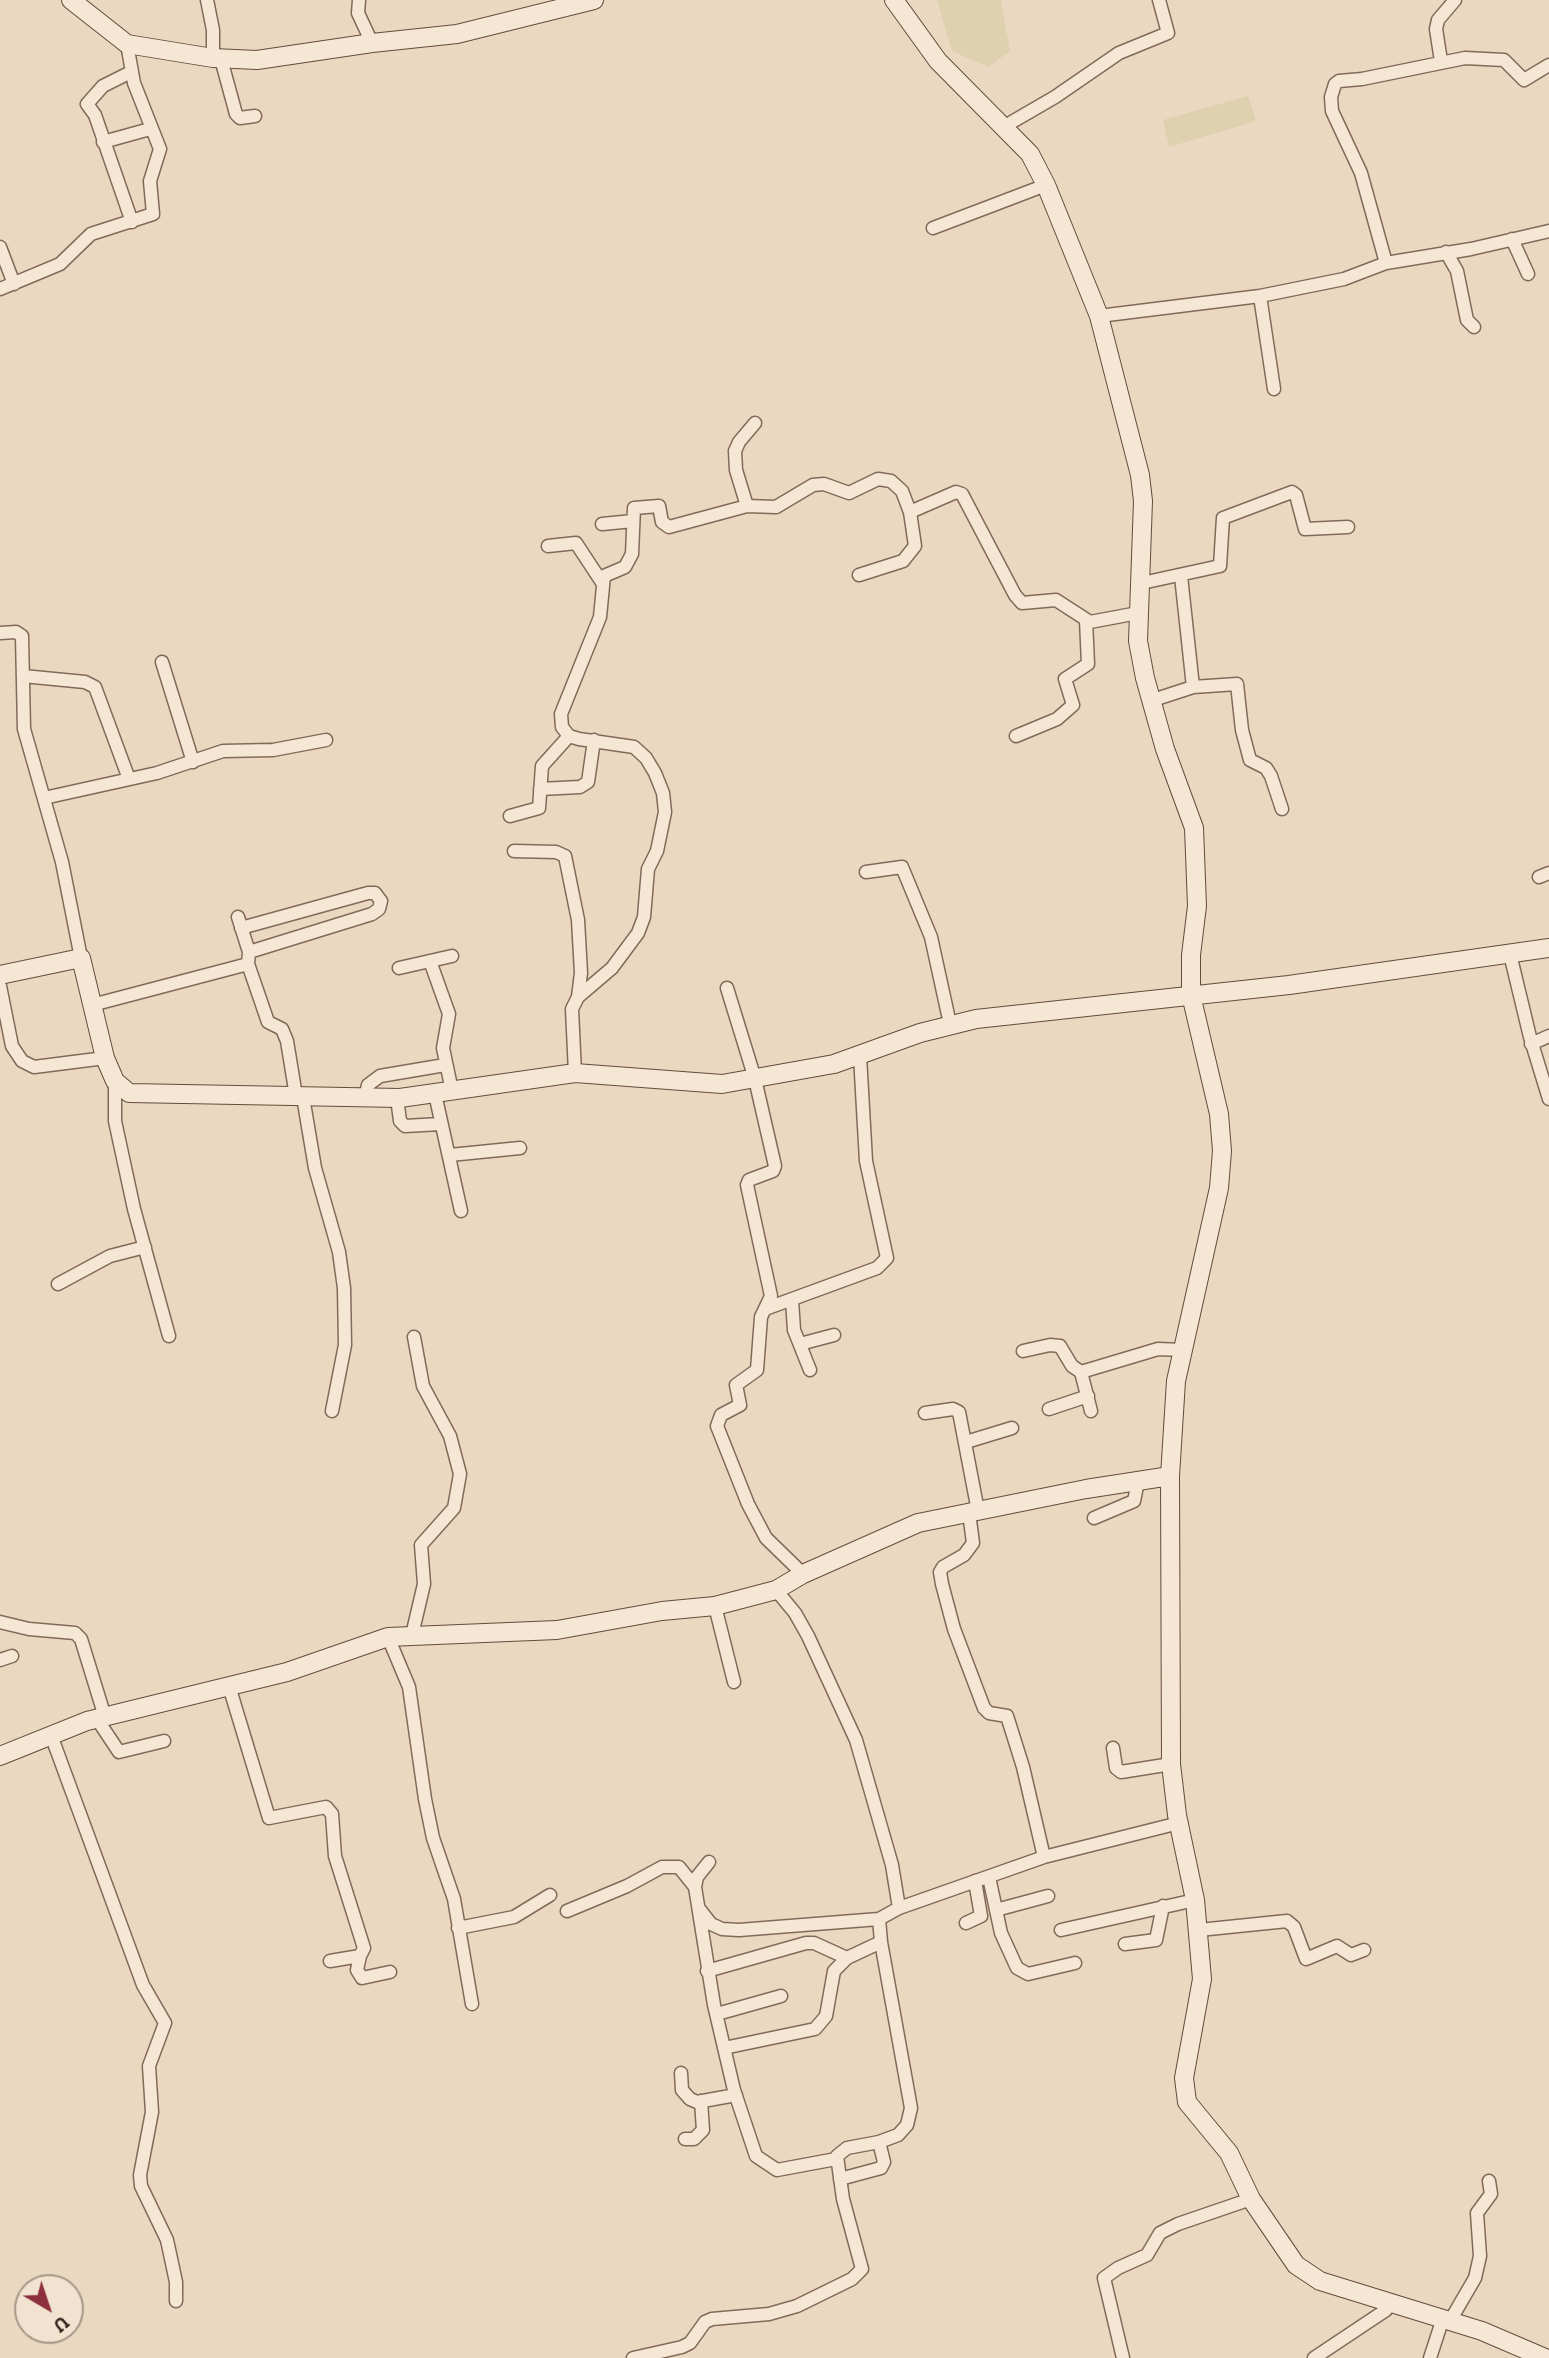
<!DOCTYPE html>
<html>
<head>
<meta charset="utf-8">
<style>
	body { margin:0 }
	#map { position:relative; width:1549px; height:2358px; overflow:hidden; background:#ead8c1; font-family:"Zilla Slab",serif }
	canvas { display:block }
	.north { position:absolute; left:14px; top:2274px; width:70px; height:70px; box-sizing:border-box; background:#f2e3d0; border:2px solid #a69788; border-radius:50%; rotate:141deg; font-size:19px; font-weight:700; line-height:28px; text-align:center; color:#33251d }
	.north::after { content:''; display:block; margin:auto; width:24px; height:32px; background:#8d2f3d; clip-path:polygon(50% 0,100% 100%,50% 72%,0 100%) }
</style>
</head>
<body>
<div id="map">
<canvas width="1549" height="2358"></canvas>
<div class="north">U</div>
</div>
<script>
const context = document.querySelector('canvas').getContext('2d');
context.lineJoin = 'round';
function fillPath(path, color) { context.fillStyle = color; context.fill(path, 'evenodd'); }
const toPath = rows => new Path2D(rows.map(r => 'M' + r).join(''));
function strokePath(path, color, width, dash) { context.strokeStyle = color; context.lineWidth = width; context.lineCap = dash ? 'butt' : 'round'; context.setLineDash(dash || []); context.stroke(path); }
const farmland = toPath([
	[937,0,1001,0,1010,51,988,67,952,51],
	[1248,96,1256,121,1169,147,1163,120]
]);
const street = toPath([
	[207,0,213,30,213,58],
	[359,0,358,13,372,43],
	[221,59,236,114,240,118,255,116],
	[1441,61,1436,29,1438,20,1455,0],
	[131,72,103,86,87,104,95,115,132,222],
	[1005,126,1055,97,1119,53,1168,33,1159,0],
	[103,142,150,129],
	[933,228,1046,185],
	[1512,239,1528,274],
	[0,247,14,284],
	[1446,252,1457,271,1467,320,1474,327],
	[1386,263,1361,173,1332,111,1331,97,1335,84,1339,81,1362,79,1465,58,1504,60,1524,80,1549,65],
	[0,289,60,264,91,234,153,214,150,181,160,149,134,83,127,44],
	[1260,296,1274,389],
	[1099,316,1260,296,1344,279,1386,263,1471,249,1549,231],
	[747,506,736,470,735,451,739,442,755,423],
	[910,512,956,492,962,494,1015,595,1022,603,1056,600,1090,622,1138,613],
	[602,524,633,521],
	[548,546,576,543,603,584],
	[1181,576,1193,687],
	[1142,583,1220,566,1223,518,1292,492,1296,495,1305,529,1348,527],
	[0,633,16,632,22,636,24,729,62,862,81,958],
	[162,662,193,762],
	[23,676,85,682,95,687,129,779],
	[1150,701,1193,687,1237,684,1242,730,1250,760,1266,768,1271,776,1282,809],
	[1016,736,1057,719,1073,705,1065,679,1088,664,1086,620],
	[540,789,580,787,588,782,594,740],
	[44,798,157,773,223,751,273,750,326,740],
	[510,816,539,808,542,766,569,736],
	[514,851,556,852,565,856,578,920,581,973,578,997],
	[866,872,902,867,931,937,950,1024],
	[1539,877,1549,873],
	[238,917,249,952,248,964,268,1022,282,1029,287,1041,296,1096],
	[241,928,368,893,375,893,381,901,379,909,372,914,249,952],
	[1510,954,1530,1037,1549,1099],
	[430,961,449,1014,443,1048,452,1091],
	[399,968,452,956],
	[0,986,12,1046,22,1061,34,1067,105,1058],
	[727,988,755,1079,775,1166,773,1171,749,1180,747,1185,771,1296,761,1317,757,1370,736,1385,740,1405,721,1415,717,1426,748,1504,766,1538,803,1574],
	[92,1005,248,964],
	[1531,1044,1549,1036],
	[575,1073,572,1009,578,997,612,968,638,933,644,917,648,869,657,851,665,812,663,793,655,773,646,758,634,747,579,739,569,736,562,727,561,714,600,617,604,576,625,567,632,554,634,508,659,506,662,522,669,527,747,506,776,507,813,485,824,484,849,493,878,479,891,481,902,491,910,512,915,546,903,561,859,575],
	[115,1081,115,1121,134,1209,169,1336],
	[435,1094,461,1211],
	[303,1097,315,1168,339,1252,344,1288,345,1345,332,1411],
	[365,1097,368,1085,380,1076,445,1065],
	[397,1098,400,1121,405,1126,440,1124],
	[450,1155,520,1148],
	[58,1284,110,1256,145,1247],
	[792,1300,794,1330,810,1370],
	[765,1309,877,1268,887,1258,866,1161,860,1056],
	[800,1344,834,1335],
	[1023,1351,1050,1345,1060,1346,1072,1366,1081,1372,1158,1349,1182,1350],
	[1081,1372,1091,1411],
	[1049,1409,1088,1396],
	[925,1413,953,1409,959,1412,978,1511],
	[966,1442,1012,1428],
	[969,1513,973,1543,964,1555,943,1567,940,1572,942,1584,954,1629,984,1708,989,1713,1007,1716,1023,1767,1044,1857],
	[1094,1518,1134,1501,1138,1481],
	[776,1590,795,1613,808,1636,856,1740,892,1865,899,1908],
	[715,1606,734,1682],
	[0,1622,29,1629,75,1633,81,1639,105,1717],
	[412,1635,424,1584,421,1545,454,1508,460,1474,450,1436,423,1386,414,1337],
	[388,1637,409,1687,425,1799,433,1838,454,1899,472,2004],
	[0,1660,12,1656],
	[229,1686,269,1818,326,1807,332,1814,335,1856,364,1948,360,1956,330,1961],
	[97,1719,119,1752,164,1741],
	[51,1735,143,1985,165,2023,149,2066,152,2112,140,2175,141,2186,167,2240,176,2282,176,2301],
	[1113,1748,1116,1768,1121,1772,1171,1764],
	[989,1877,1001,1933,1017,1968,1028,1974,1075,1963],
	[695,1887,697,1877,709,1862],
	[700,1910,711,1924,722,1929,739,1930,879,1919],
	[996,1910,1048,1896],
	[567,1911,627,1886,662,1867,679,1867,695,1887,714,2005,734,2090,756,2156,777,2170,836,2159],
	[966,1923,981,1916,975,1881],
	[458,1928,514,1917,550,1895],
	[1061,1930,1195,1900],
	[1199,1930,1287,1921,1294,1927,1306,1959,1337,1946,1351,1955,1364,1950],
	[1125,1944,1156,1940,1163,1906],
	[360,1956,357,1970,362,1978,390,1972],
	[707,1971,806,1943,814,1943,847,1958,881,1942,879,1919,899,1908,1044,1857,1179,1823],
	[717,2014,781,1996],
	[724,2048,815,2029,826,2016,834,1971,847,1958],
	[681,2073,682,2090,690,2099,697,2102,736,2095],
	[685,2139,694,2139,703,2130,701,2101],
	[840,2179,881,2168,884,2162,879,2142],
	[1450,2321,1475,2278,1480,2256,1477,2213,1491,2194,1489,2181],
	[633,2358,682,2347,690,2343,705,2322,712,2319,769,2314,797,2306,852,2279,862,2269,843,2199,837,2156,847,2148,879,2142,898,2135,907,2125,911,2108,881,1942],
	[1123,2358,1104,2278,1118,2268,1147,2255,1160,2233,1178,2224,1251,2199],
	[1314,2358,1386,2310,1390,2303],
	[1430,2358,1443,2318]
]);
const secondary = toPath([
	[71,0,127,44,213,58,257,60,372,43,457,34,594,0],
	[894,0,938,61,1030,154,1046,185,1099,316,1140,475,1143,501,1138,641,1145,678,1165,749,1194,828,1197,906,1191,955,1191,995,1219,1114,1222,1151,1219,1188,1176,1381,1170,1476,1171,1764,1177,1815,1195,1900,1202,1979,1184,2078,1187,2102,1229,2153,1251,2199,1296,2265,1320,2281,1482,2331,1545,2358],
	[0,975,81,958,105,1058,115,1081,129,1093,400,1098,575,1073,722,1084,834,1064,920,1033,976,1019,1289,985,1549,948],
	[0,1756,87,1721,287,1672,388,1637,557,1630,662,1611,715,1606,776,1590,803,1574,918,1523,1086,1489,1170,1476]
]);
fillPath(farmland, '#dfd0af');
strokePath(street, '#826a5a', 15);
strokePath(secondary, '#644b3d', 20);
strokePath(street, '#f6e7d4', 12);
strokePath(secondary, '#f6e7d4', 18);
</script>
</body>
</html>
